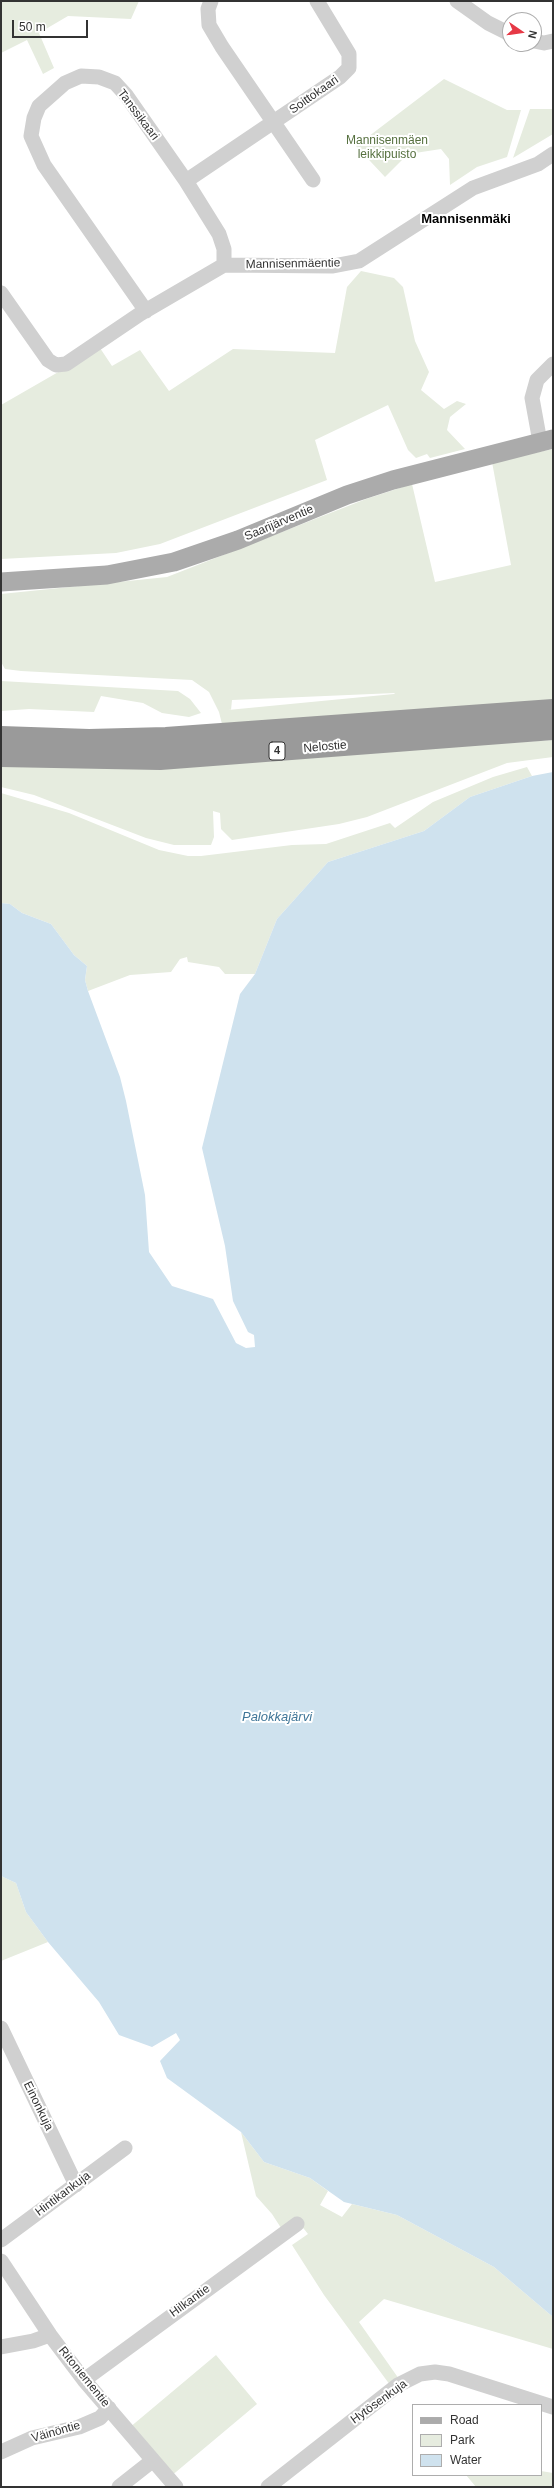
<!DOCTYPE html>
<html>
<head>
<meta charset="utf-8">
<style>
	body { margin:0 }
	#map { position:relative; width:554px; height:2488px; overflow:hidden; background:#fff; font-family:Arial,sans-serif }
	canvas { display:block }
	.frame { position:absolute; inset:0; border:2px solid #333; pointer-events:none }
	.legend { position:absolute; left:412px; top:2404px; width:130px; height:72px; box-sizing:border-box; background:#fff; border:1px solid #adadad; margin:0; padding:5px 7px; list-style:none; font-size:12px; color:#333 }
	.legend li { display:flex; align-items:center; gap:8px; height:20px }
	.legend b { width:20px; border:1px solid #adadad }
	.north { position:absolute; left:502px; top:12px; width:40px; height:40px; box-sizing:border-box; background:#fff; border:1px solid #adadad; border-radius:50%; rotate:103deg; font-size:11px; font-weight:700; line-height:16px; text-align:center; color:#333 }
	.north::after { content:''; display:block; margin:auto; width:14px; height:18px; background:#e63946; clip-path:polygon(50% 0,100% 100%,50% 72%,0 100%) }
	.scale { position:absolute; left:12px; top:20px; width:76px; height:18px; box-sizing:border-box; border:2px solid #333; border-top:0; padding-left:5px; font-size:12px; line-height:14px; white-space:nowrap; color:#333; -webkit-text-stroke:3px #fff; paint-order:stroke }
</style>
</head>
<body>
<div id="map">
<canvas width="554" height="2488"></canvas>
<div class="frame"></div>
<ul class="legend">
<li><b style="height:5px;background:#ababab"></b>Road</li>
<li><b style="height:11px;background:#e6ecdf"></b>Park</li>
<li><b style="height:11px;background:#cfe2ee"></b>Water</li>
</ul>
<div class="north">N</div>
<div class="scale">50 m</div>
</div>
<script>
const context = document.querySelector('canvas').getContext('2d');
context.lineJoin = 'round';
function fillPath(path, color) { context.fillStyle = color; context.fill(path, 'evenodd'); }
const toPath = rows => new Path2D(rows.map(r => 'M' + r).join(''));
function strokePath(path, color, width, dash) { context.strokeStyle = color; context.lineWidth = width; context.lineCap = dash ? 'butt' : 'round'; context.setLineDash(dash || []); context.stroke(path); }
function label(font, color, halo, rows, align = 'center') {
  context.font = font + ' Arial,sans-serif'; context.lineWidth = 4; context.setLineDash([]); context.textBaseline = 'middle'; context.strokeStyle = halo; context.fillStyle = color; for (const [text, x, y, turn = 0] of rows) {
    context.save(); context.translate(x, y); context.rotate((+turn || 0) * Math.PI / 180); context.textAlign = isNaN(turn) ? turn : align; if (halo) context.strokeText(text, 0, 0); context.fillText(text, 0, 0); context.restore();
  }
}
const green = toPath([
	[1,1,139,1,131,19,68,16,39,33,54,68,43,74,27,40,1,53],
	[444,79,507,110,521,110,507,157,477,167,450,185,449,159,441,149,415,153,413,149,385,177,356,146],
	[530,109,553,109,553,134,513,158],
	[361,271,394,278,403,287,415,341,429,372,421,390,444,409,457,401,466,404,450,417,447,430,465,449,430,458,427,454,416,458,408,450,388,405,315,440,327,480,160,544,116,553,1,559,1,405,100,348,112,366,140,350,169,391,233,349,335,353,347,287],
	[553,449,553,701,222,724,219,712,209,692,192,680,21,671,5,669,1,662,1,594,167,577,366,499,412,484,435,582,511,565,492,462],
	[395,693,394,694,228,710,231,710,232,700],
	[1,681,178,691,190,699,201,713,189,717,162,713,143,703,101,696,94,712,29,709,1,711],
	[553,740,553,757,507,763,367,817,339,824,232,840,221,829,220,813,213,811,214,837,211,845,174,845,146,838,34,795,1,787,1,765,123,768],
	[527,767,532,776,470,797,424,831,328,862,277,919,255,974,225,974,219,967,188,962,187,957,180,959,171,972,130,975,88,991,85,980,87,966,74,955,51,924,22,913,10,904,1,903,1,793,69,813,159,850,188,856,201,856,292,845,326,844,390,823,395,828,433,802,493,777],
	[1,1876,16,1883,26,1912,48,1942,1,1961],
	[241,2132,264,2162,310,2178,328,2191,320,2205,342,2217,352,2204,397,2215,494,2267,553,2317,553,2349,384,2299,359,2322,399,2379,390,2385,324,2295,292,2245,308,2234,300,2224,283,2231,272,2214,256,2196],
	[216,2355,257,2404,170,2477,129,2428],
	[541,2471,553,2473,553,2487,476,2487,466,2475,541,2475]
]);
const water = toPath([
	[553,772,553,2317,494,2267,397,2215,344,2202,310,2178,264,2162,241,2132,167,2078,160,2061,180,2040,176,2033,152,2047,119,2035,99,2002,48,1942,26,1912,16,1883,1,1876,1,903,10,904,22,913,51,924,74,955,87,966,85,980,88,991,120,1077,126,1101,145,1195,149,1252,172,1286,213,1299,236,1343,246,1348,255,1347,254,1335,248,1332,233,1301,225,1246,202,1148,240,994,255,974,277,919,328,862,424,831,470,797,532,776]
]);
const minor = toPath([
	[211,1,208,9,209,25,222,47,313,180],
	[457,1,488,23,510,34],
	[534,41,544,43,553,41],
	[186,181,340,77,349,68,349,54,317,1],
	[1,293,48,360,56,365,66,364,140,314,224,265,333,266,359,261,473,188,538,164,553,154],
	[146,311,44,165,31,136,34,118,39,106,65,83,81,76,99,77,115,83,126,95,186,181,219,234,224,249,224,265],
	[540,442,532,398,537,380,553,364],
	[1,2028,76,2185],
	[1,2240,125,2148],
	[1,2261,50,2335,84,2380,176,2487],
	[1,2347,33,2341,50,2335],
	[84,2380,297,2224],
	[1,2452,32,2438,79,2427,100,2418,109,2408],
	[119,2487,152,2461],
	[268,2487,398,2385,420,2374,435,2372,449,2374,553,2407]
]);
const major = toPath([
	[1,582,107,575,174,562,238,540,347,495,393,480,553,439]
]);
const highway = toPath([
	[1,737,89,740,166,738,553,710],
	[1,756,160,759,553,729]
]);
const shields = [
	[277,751,16]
];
const shieldNames = [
	["4",277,751]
];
const streetNames = [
	["Soittokaari",314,95,-35],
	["Tanssikaari",138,115,53],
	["Mannisenmäentie",293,264,-1],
	["Saarijärventie",279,523,-23],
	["Nelostie",325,747,-5],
	["Einonkuja",38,2106,64],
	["Hintikankuja",63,2194,-37],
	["Hilkantie",190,2301,-36],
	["Ritoniementie",84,2377,51],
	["Hytösenkuja",379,2402,-36],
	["Väinöntie",56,2432,-16]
];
const parkNames = [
	["Mannisenmäen",387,141],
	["leikkipuisto",387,155]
];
const neighbourhoodNames = [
	["Mannisenmäki",466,219]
];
const waterNames = [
	["Palokkajärvi",277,1717]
];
fillPath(green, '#e6ecdf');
fillPath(water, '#cfe2ee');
strokePath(minor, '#d0d0d0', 15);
strokePath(major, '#ababab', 19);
strokePath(highway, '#9a9a9a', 22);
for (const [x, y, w] of shields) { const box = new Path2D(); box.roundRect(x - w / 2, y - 9, w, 18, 3); context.fillStyle = '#fff'; context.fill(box); strokePath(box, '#333', 1); }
label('bold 11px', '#333', null, shieldNames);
label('12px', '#333', '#fff', streetNames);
label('12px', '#56703f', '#fff', parkNames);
label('bold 13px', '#000', '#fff', neighbourhoodNames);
label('italic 13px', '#3f7597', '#fff', waterNames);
</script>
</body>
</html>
